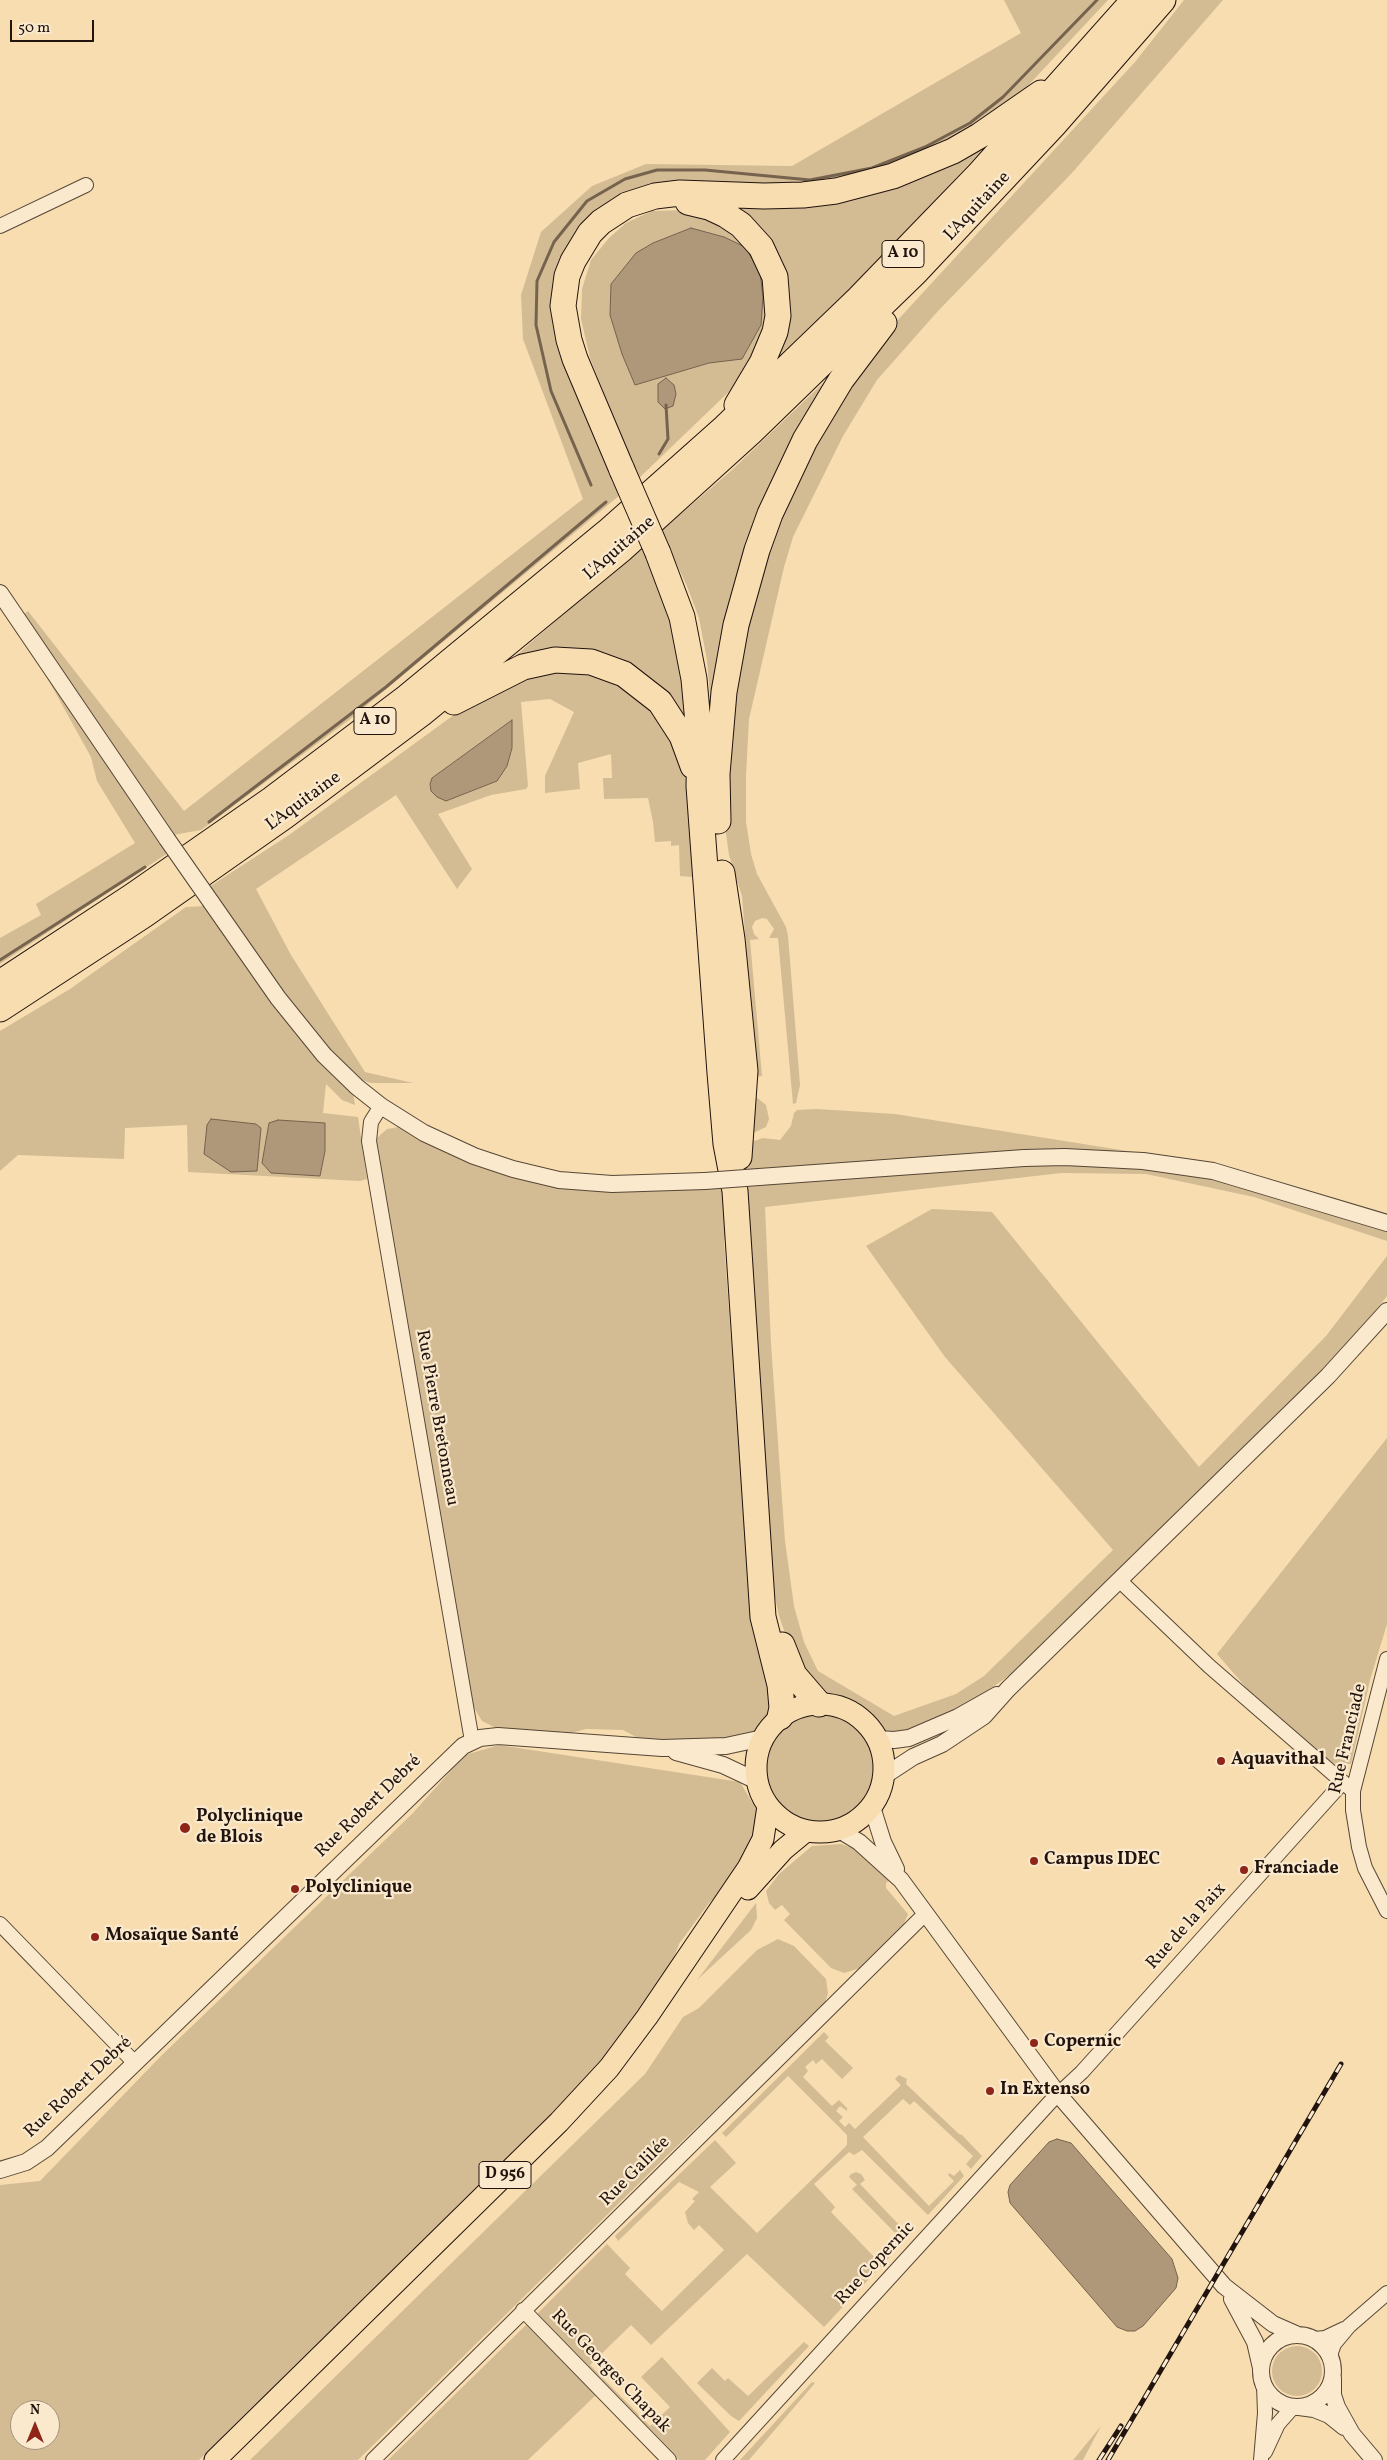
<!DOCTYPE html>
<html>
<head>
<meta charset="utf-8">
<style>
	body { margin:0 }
	#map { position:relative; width:1387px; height:2460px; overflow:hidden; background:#f7ddb0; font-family:Vollkorn,serif }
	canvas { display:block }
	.north { position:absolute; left:10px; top:2400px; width:50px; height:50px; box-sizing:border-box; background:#fae9cc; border:1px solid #a39380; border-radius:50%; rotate:0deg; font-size:14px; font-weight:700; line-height:20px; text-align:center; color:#21130e }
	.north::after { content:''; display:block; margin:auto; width:18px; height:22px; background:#8f2418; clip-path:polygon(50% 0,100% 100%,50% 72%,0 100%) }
	.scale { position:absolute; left:10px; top:20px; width:84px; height:22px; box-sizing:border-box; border:2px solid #21130e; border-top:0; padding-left:6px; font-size:15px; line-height:18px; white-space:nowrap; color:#21130e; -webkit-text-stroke:4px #fae9cc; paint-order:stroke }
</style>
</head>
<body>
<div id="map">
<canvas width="1387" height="2460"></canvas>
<div class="north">N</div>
<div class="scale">50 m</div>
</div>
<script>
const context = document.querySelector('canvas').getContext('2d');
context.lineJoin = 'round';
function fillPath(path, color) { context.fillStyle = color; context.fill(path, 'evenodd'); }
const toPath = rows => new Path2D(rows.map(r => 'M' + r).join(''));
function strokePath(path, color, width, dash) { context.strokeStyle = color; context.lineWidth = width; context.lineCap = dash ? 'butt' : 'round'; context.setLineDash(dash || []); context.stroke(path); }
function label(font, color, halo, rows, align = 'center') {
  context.font = font + ' Vollkorn,serif'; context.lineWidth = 4.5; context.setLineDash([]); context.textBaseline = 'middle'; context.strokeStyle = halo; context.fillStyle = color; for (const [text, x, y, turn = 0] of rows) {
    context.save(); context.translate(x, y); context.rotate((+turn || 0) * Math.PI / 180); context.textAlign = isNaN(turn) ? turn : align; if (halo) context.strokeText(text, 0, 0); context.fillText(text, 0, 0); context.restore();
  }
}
const green = toPath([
	[1004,0,1108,0,1008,107,950,146,833,185,646,189,560,283,626,490,349,720,201,830,173,835,21,616,28,611,184,811,583,499,523,339,521,295,541,232,592,186,646,164,792,166,1021,33],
	[1184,0,1223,0,1071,174,938,311,877,380,843,436,793,537,784,567,749,719,746,775,746,822,751,854,757,874,786,927,788,936,800,1085,796,1103,793,1104,778,938,769,938,774,929,767,919,762,918,755,921,752,927,754,934,759,939,750,940,762,1076,756,1077,742,896,729,855,724,819,730,693,762,561,820,429,883,336,1135,62],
	[1002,129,864,275,765,369,779,273,709,198,791,201],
	[685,210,717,219,758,257,770,287,761,349,738,383,638,479,590,358,581,319,582,289,591,260,609,238,626,223,652,211],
	[842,365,797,448,713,734,707,660,699,618,687,586,661,531,732,470],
	[648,541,666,584,692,743,643,676,513,663,513,658],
	[35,656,168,853,0,964,0,938,41,915,36,904,135,843,97,781,91,757],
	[595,669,652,703,684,760,692,794,692,877,680,876,679,845,671,846,671,841,655,842,653,822,648,798,604,799,603,778,612,778,611,754,578,763,580,789,545,793,545,776,574,712,550,699,521,702,528,786,526,789,491,795,438,814,472,869,457,889,396,795,256,889,291,955,365,1072,413,1083,371,1083,355,1078,288,1003,209,887,289,835,484,693,524,674],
	[512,720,512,748,497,781,446,801,432,778],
	[206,906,353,1092,355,1105,342,1100,326,1084,323,1113,358,1117,367,1179,360,1181,188,1172,187,1125,125,1128,124,1159,18,1155,0,1171,0,1031,70,989,186,907],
	[756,1097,766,1105,769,1119,766,1127,751,1134],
	[817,1109,895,1114,1146,1154,744,1172,748,1143,763,1138,780,1140,791,1126,794,1113,797,1110],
	[399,1127,550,1183,726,1185,729,1217,724,1242,731,1339,741,1369,772,1714,758,1729,746,1736,703,1741,638,1738,623,1730,586,1729,571,1733,496,1728,482,1721,473,1706,377,1150,377,1138,387,1129],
	[1039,1162,1195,1172,1387,1229,1387,1241,1254,1197,1146,1174,1061,1173,765,1207,771,1344,785,1541,794,1606,804,1642,818,1671,894,1716,956,1694,984,1676,1113,1550,945,1357,866,1246,932,1209,992,1212,1199,1467,1326,1336,1387,1256,1387,1296,1359,1332,1293,1399,1011,1674,960,1711,897,1737,884,1731,862,1706,828,1694,815,1686,792,1653,779,1616,771,1579,744,1184],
	[1387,1438,1387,1624,1370,1680,1351,1764,1326,1763,1250,1692,1217,1654],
	'767 1768a53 53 0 1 1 106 0a53 53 0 1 1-106 0Z',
	[499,1745,740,1782,759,1814,753,1840,739,1875,709,1903,679,1944,667,1977,590,2079,441,2231,199,2460,0,2460,0,2185,40,2181,161,2056,412,1814,465,1755],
	[20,2410,50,2410,50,2440,20,2440],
	[841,1844,855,1849,890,1880,886,1883,886,1888,908,1914,903,1926,860,1968,844,1973,831,1968,784,1920,790,1914,782,1905,775,1910,769,1903,766,1891,779,1874,812,1846],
	[756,1903,757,1918,751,1930,697,1980],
	[778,1939,794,1946,826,1979,828,1993,824,2006,675,2148,358,2460,250,2460,645,2074,683,2017,699,2008,757,1950],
	[824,2032,829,2037,825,2041,853,2068,842,2079,822,2059,816,2064,813,2060,805,2067,808,2071,803,2077,832,2106,839,2100,847,2108,847,2111,840,2106,836,2111,843,2117,839,2121,845,2127,849,2123,855,2129,901,2085,895,2079,899,2075,907,2079,906,2084,959,2134,962,2135,982,2156,971,2169,966,2164,973,2156,914,2101,910,2105,903,2099,863,2137,929,2206,954,2181,948,2175,949,2173,954,2176,960,2170,964,2176,928,2215,862,2150,854,2155,849,2152,814,2184,835,2207,831,2212,880,2263,901,2239,852,2189,857,2185,849,2177,851,2174,856,2172,861,2174,865,2180,860,2184,905,2231,912,2227,915,2230,824,2327,747,2254,651,2345,631,2325,590,2365,650,2426,670,2407,641,2377,662,2357,730,2432,705,2460,679,2460,536,2315,607,2244,630,2268,625,2274,662,2311,724,2250,699,2225,694,2230,688,2223,685,2212,695,2201,692,2199,699,2192,679,2182,618,2241,615,2236,715,2140,736,2163,710,2187,757,2233,833,2159,847,2145,847,2135,788,2076,726,2137,722,2133],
	[528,2323,597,2394,528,2460,388,2460],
	[804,2342,809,2346,739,2421,731,2416,697,2383,712,2368,725,2381,728,2378,748,2396],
	'1272 2371a25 25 0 1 1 50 0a25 25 0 1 1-50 0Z',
	[812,2382,815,2383,749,2460,740,2460],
	[1101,2426,1083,2460,1073,2460]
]);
const water = toPath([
	[691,228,724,237,745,247,760,272,763,297,761,325,742,359,709,363,635,385,622,354,610,315,611,284,636,253,653,243,691,228],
	[666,378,674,385,676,394,673,406,665,409,658,402,658,384,666,378],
	[512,720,512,748,507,766,497,781,446,801,437,797,431,791,430,784,432,778,512,720],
	[211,1119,256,1124,261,1128,257,1171,231,1172,204,1154,207,1125,211,1119],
	[278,1120,325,1123,325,1151,320,1176,271,1173,262,1163,269,1123,278,1120],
	[1057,2139,1071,2143,1172,2259,1178,2278,1176,2288,1143,2326,1135,2331,1127,2331,1117,2327,1010,2203,1008,2192,1010,2185,1049,2142,1057,2139]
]);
const stream = toPath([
	[659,454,668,439,666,405],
	[591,485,551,391,536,325,537,281,554,242,587,201,625,179,657,170,705,170,810,180,872,168,925,147,970,123,1003,97,1097,0],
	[209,822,386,687,606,502],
	[0,960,145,867]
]);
const minor = toPath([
	[0,226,86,185],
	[381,1106,371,1122,369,1141,472,1741],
	[1119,1580,1209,1666,1353,1791],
	[1387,1659,1353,1791,1353,1810,1359,1847,1365,1868,1387,1911],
	[0,1924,135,2063],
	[523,2310,669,2460],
	[1315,2339,1325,2338,1344,2329],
	[1330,2355,1334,2344,1349,2326,1387,2293],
	[1265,2452,1278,2424,1293,2407],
	[373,2460,926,1913],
	[723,2460,1052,2100,1082,2072,1343,1782],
	[1261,2460,1265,2413,1264,2385]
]);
const tertiary = toPath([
	[0,593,167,839],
	[211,902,278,998,324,1055,357,1087,381,1106,424,1133,474,1156,513,1169,559,1180,612,1184,705,1181],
	[759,1177,1024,1158,1065,1157,1143,1161,1213,1171,1387,1223],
	[878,1739,894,1740,909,1738,958,1717,997,1695],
	[676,1752,723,1765,757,1781],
	[884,1776,913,1757,942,1744,984,1716,1008,1689,1328,1376,1387,1311],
	[872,1807,883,1842,896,1869],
	[839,1830,859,1842,901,1880,1058,2094,1224,2286,1273,2324,1298,2335],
	[0,2170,26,2162,47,2148,463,1746,480,1738,498,1736,662,1748,726,1746,763,1738],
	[1232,2299,1255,2342,1261,2368],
	'1261 2371a36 36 0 1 1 72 0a36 36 0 1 1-72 0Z',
	[1333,2378,1333,2395,1337,2407,1352,2434,1374,2460],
	[1299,2407,1314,2409,1329,2415,1344,2427]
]);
const primary = toPath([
	'756 1768a64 64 0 1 1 128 0a64 64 0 1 1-128 0Z',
	[748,1889,783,1850,806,1831],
	[215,2460,559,2122,609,2068,647,2017,748,1868,763,1839,768,1806]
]);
const motorway = toPath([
	[688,202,709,207,726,215,741,225,761,247,775,277,778,316,775,332,762,363,737,405],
	[622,470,575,359,569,340,563,306,567,276,573,261,590,233,601,222,627,205,655,196,680,193,764,196,803,195,836,191,893,176,953,151,979,136,1041,93],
	[658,553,682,617,694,679,700,745,699,786,720,1073,726,1144,735,1191,763,1617,780,1685,782,1708,780,1717],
	[454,702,523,667,555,660,591,662,624,674,660,702,682,736,693,766],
	[718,821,717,774,724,692,736,625,757,550,770,514,805,440,841,380,884,323],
	[722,873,732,939,745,1071,739,1157],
	[0,983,131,897,272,799,407,697,607,532,725,427,859,298,978,175,1134,0],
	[0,1009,144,915,285,816,421,714,622,549,750,433,916,272,1053,126,1163,0],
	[782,1645,794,1675,819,1704]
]);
const rail = toPath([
	[1099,2460,1121,2426],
	[1108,2460,1341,2064]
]);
const tertiaryBridge = toPath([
	[167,839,211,902],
	[705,1181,759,1177]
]);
const motorwayBridge = toPath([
	[622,470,658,553]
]);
const markers = [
	[1221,1761,5,"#8f2418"],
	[185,1828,6,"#8f2418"],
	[1034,1861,5,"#8f2418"],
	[1244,1870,5,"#8f2418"],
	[295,1889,5,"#8f2418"],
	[95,1937,5,"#8f2418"],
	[1034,2043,5,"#8f2418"],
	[990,2091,5,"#8f2418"]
];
const shields = [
	[903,254,42],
	[375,721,42],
	[505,2175,52]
];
const shieldNames = [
	["A 10",903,254],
	["A 10",375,721],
	["D 956",505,2175]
];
const streetNames = [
	["L'Aquitaine",978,207,-47],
	["L'Aquitaine",620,549,-41],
	["L'Aquitaine",304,802,-36],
	["Rue Pierre Bretonneau",436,1418,80],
	["Rue Franciade",1349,1739,-77],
	["Rue Robert Debré",369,1807,-44],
	["Rue de la Paix",1187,1927,-48],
	["Rue Robert Debré",79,2088,-43],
	["Rue Galilée",636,2172,-45],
	["Rue Copernic",876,2264,-47],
	["Rue Georges Chapak",610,2372,46]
];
const poiNames = [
	["Aquavithal",1231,1761],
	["Polyclinique",196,1818],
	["de Blois",196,1839],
	["Campus IDEC",1044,1861],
	["Franciade",1254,1870],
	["Polyclinique",305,1889],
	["Mosaïque Santé",105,1937],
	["Copernic",1044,2043],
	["In Extenso",1000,2091]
];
fillPath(green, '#d3bb94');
fillPath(water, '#ae9879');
strokePath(water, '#76634e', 1);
strokePath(stream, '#76634e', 3);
strokePath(minor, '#564636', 16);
strokePath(tertiary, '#564636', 18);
strokePath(primary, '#21130e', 23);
strokePath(motorway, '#21130e', 27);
strokePath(minor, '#fae9cc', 14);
strokePath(tertiary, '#fae9cc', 16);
strokePath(primary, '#f7ddb0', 21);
strokePath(motorway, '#f7ddb0', 25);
strokePath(rail, '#21130e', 5);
strokePath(rail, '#fae9cc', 3, [9]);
strokePath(tertiaryBridge, '#564636', 18, []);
strokePath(motorwayBridge, '#21130e', 27, []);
strokePath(tertiaryBridge, '#fae9cc', 16);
strokePath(motorwayBridge, '#f7ddb0', 25);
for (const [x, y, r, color] of markers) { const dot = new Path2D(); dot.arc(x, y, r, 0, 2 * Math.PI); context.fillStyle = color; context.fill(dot); strokePath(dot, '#fae9cc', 2); }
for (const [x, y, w] of shields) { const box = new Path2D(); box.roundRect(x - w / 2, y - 13.5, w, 27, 4); context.fillStyle = '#fae9cc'; context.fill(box); strokePath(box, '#21130e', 1); }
label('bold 16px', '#21130e', null, shieldNames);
label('18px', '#21130e', '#fae9cc', streetNames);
label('bold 18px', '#21130e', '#fae9cc', poiNames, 'left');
</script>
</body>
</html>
